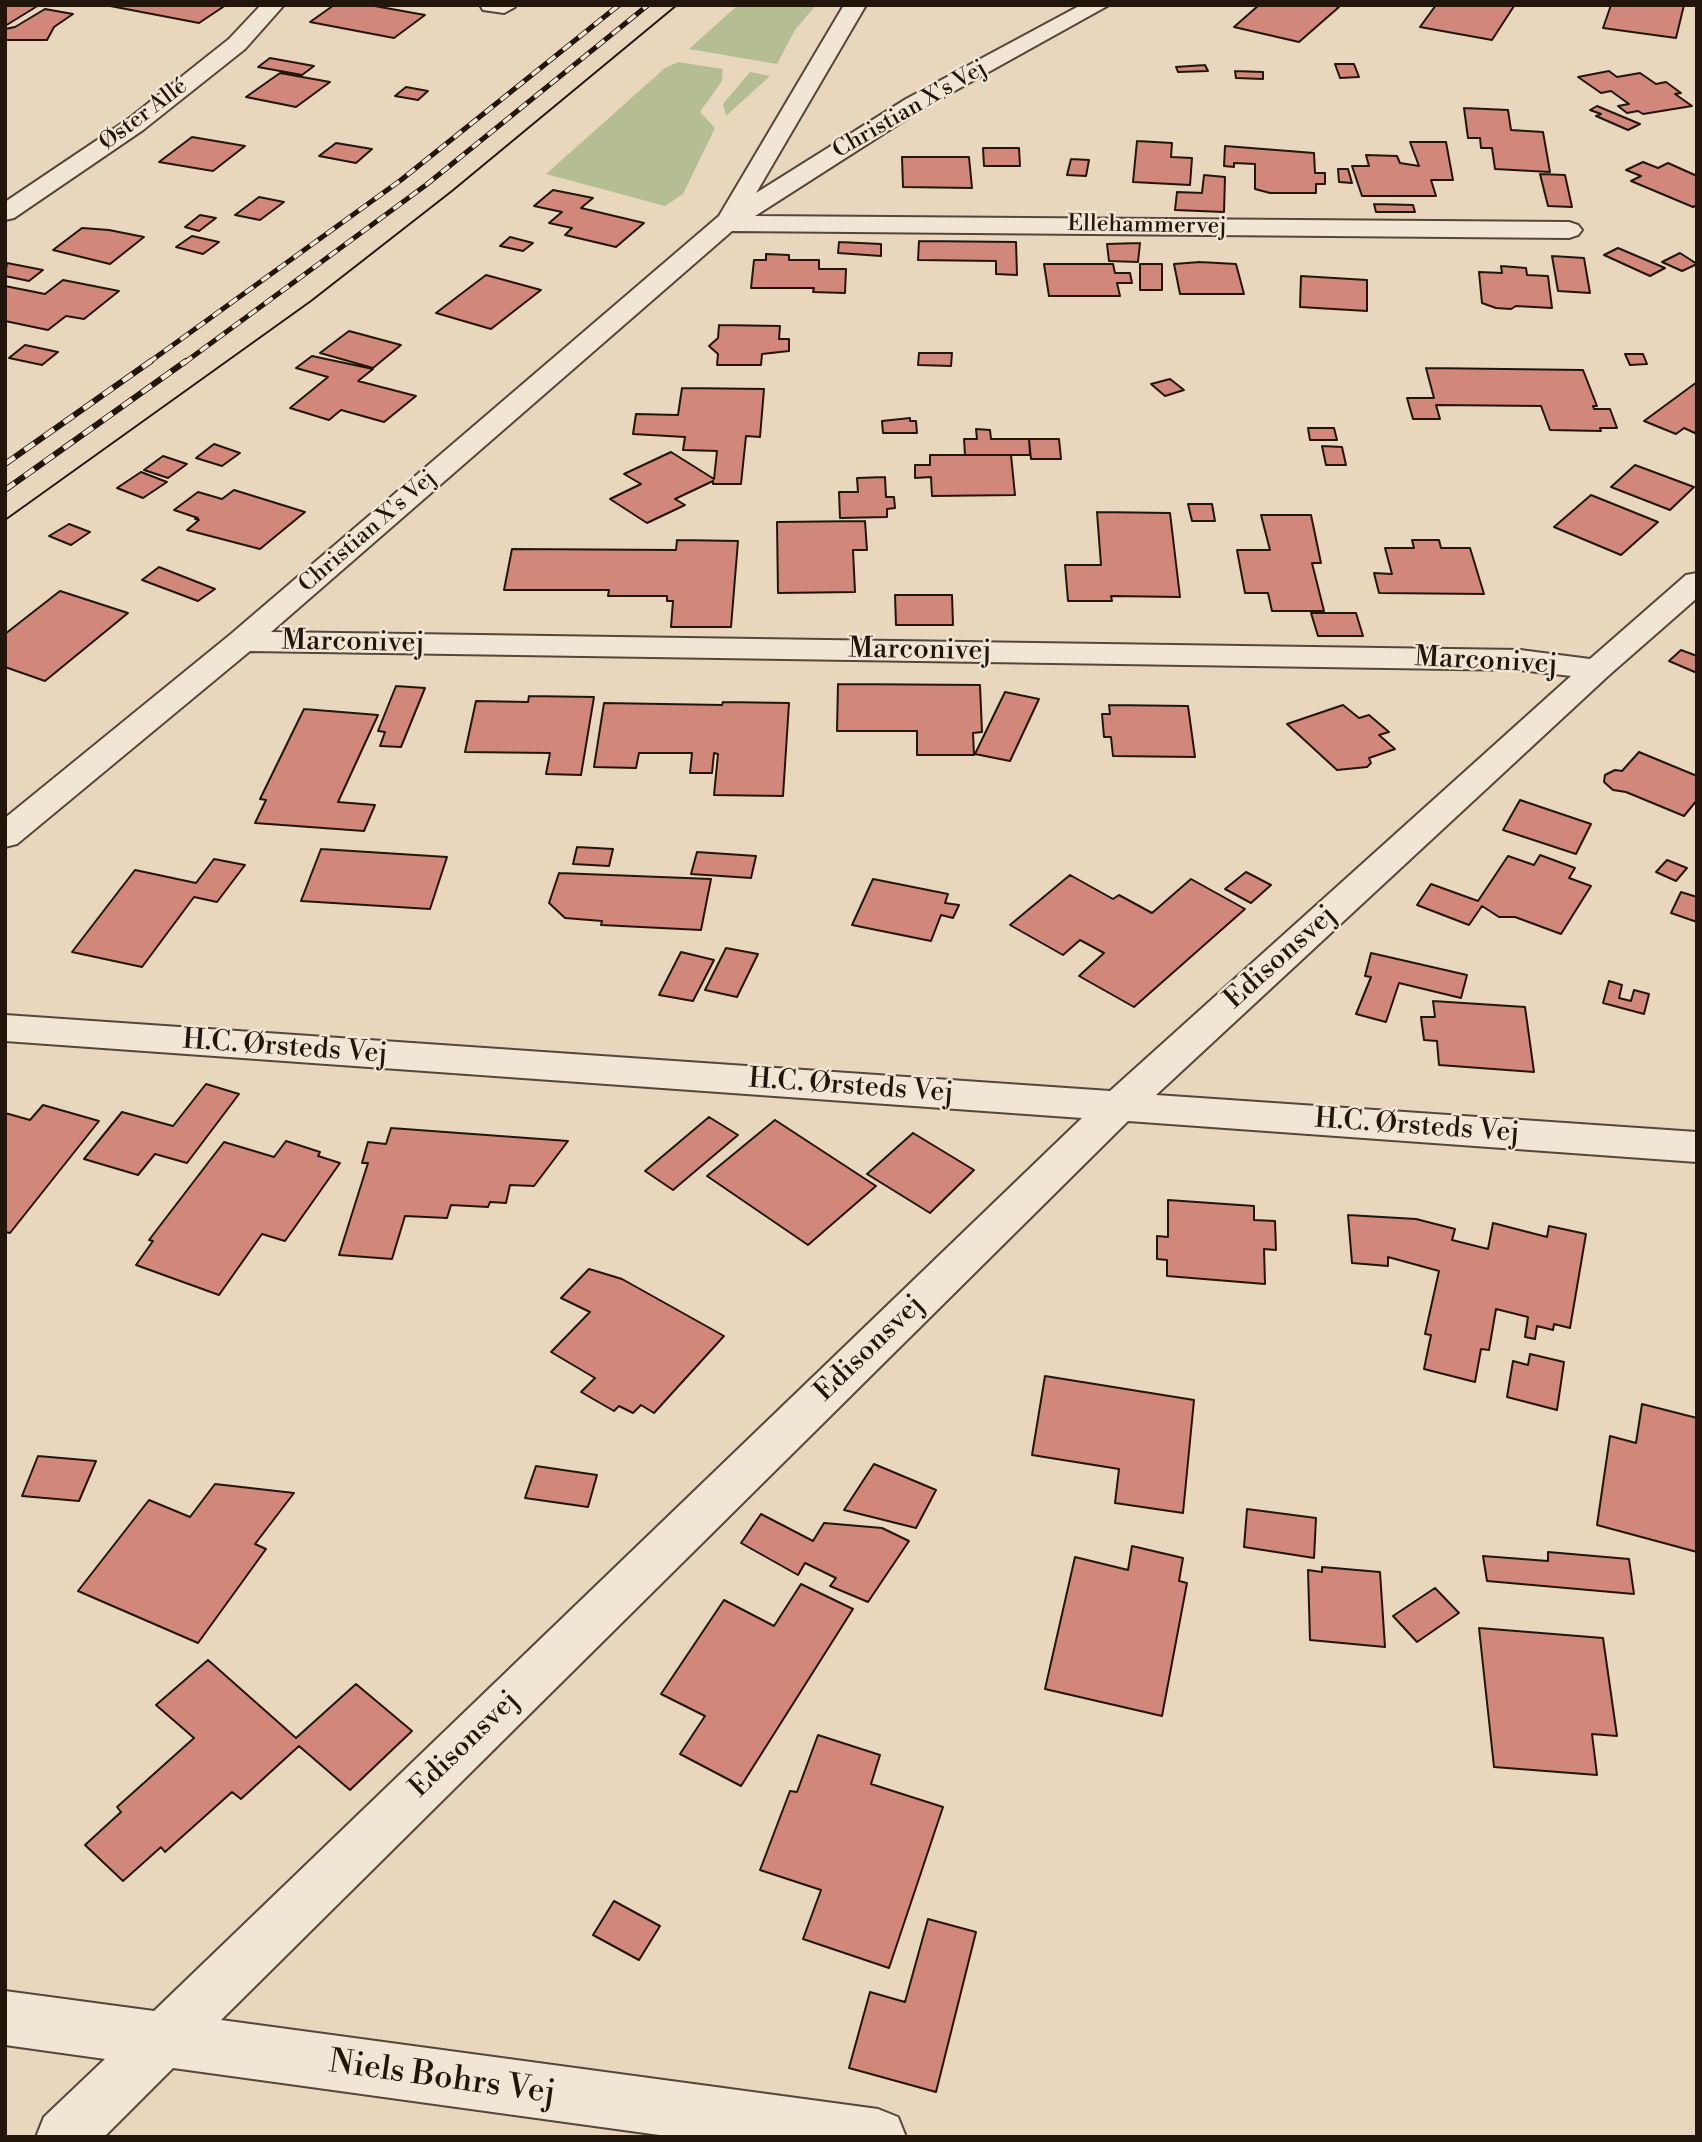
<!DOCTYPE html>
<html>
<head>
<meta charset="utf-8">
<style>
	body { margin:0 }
	#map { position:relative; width:1702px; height:2142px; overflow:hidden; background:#e9d7bd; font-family:"Libre Bodoni",serif }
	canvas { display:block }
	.frame { position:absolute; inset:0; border:7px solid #22160c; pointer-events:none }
</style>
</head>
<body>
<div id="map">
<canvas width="1702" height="2142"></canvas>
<div class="frame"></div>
</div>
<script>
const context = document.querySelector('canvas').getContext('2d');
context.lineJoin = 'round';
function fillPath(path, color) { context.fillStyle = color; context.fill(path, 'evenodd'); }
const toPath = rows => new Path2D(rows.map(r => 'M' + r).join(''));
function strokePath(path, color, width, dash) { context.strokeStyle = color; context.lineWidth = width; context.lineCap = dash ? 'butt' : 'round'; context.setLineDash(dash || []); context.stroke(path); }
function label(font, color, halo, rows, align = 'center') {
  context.font = font + ' "Libre Bodoni",serif'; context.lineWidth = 5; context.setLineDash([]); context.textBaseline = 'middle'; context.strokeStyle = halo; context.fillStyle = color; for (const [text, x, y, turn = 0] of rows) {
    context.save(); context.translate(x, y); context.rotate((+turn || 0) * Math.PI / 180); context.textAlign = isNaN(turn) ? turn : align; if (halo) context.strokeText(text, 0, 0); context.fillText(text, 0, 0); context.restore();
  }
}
const green = toPath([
	[738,5,816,5,795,30,777,64,689,49],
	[678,62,723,69,722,81,700,112,715,128,683,194,665,206,546,174,665,68],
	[750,72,770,76,726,116,723,104]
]);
const building = toPath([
	[5,5,39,5,5,26,5,5],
	[105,5,226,5,199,23,105,5],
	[334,5,369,5,425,15,394,38,310,22,334,5],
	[1259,5,1333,5,1339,7,1299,42,1234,27,1259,5],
	[1436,5,1511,5,1514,6,1492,40,1420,27,1436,5],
	[1611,5,1684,5,1676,38,1603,28,1611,5],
	[45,9,73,14,54,27,47,40,5,40,5,29,15,27,45,9],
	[270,58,314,66,302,75,258,67,270,58],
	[1335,64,1354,64,1359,77,1340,78,1335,64],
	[1205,65,1208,71,1178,72,1176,67,1205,65],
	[1235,71,1263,72,1263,79,1236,78,1235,71],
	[1609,71,1617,77,1640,73,1656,84,1666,82,1681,93,1675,94,1692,106,1643,114,1638,111,1627,113,1618,106,1629,104,1611,91,1601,93,1578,77,1609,71],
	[280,73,330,82,296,107,246,97,280,73],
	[406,87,428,91,418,100,395,96,406,87],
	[1597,106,1640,124,1628,130,1596,116,1601,114,1590,110,1597,106],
	[1464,108,1508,110,1511,130,1543,132,1550,172,1495,169,1492,148,1481,148,1480,138,1468,138,1464,108],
	[192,137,245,146,213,171,159,162,192,137],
	[1137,141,1172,143,1171,157,1192,158,1190,185,1133,182,1137,141],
	[1410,142,1446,142,1453,180,1431,180,1436,196,1362,196,1352,166,1369,166,1366,155,1397,156,1400,163,1419,166,1410,142],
	[336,143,372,149,356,163,319,156,336,143],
	[1225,146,1314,153,1315,173,1325,173,1325,184,1316,184,1316,193,1270,193,1255,189,1255,164,1234,163,1234,167,1224,166,1225,146],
	[983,148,1019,148,1020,166,984,166,983,148],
	[902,157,969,157,972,188,903,187,902,157],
	[1071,159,1089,160,1086,176,1067,175,1071,159],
	[1643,162,1658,168,1668,163,1697,176,1697,205,1693,207,1631,181,1641,176,1626,170,1643,162],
	[1338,169,1348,169,1352,183,1339,182,1338,169],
	[1540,174,1565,175,1572,207,1548,206,1540,174],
	[1204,175,1225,177,1224,212,1175,210,1177,192,1202,193,1204,175],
	[553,190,593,198,581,208,644,223,616,247,565,235,572,228,549,223,562,212,534,206,553,190],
	[259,197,284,202,260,220,235,215,259,197],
	[1374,204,1413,205,1415,212,1376,212,1374,204],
	[200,215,216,218,199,231,185,227,200,215],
	[82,228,109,230,144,237,110,264,53,250,82,228],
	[192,236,219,242,203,254,176,247,192,236],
	[510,237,533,243,523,251,500,246,510,237],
	[919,241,1016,242,1017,275,996,274,996,261,918,260,919,241],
	[839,242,881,244,881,256,838,253,839,242],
	[1140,243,1138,262,1109,261,1107,244,1140,243],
	[1618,248,1665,268,1650,276,1604,255,1618,248],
	[1680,253,1697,264,1682,271,1662,262,1680,253],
	[766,254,789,255,789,260,819,260,819,269,846,269,845,293,813,292,814,288,751,288,754,260,766,260,766,254],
	[1552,256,1584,258,1590,293,1558,291,1552,256],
	[1200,262,1236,264,1244,294,1180,294,1174,264,1200,262],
	[7,263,43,270,29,281,5,276,7,263],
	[1044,264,1113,264,1115,273,1130,273,1132,283,1117,283,1120,296,1049,296,1044,264],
	[1140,264,1162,264,1162,290,1140,290,1140,264],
	[1501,266,1526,268,1527,275,1548,276,1552,308,1516,306,1511,309,1496,308,1482,303,1479,272,1502,273,1501,266],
	[486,275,541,290,491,329,436,313,486,275],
	[1301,276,1367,280,1367,311,1300,307,1301,276],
	[63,280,119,291,84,319,66,316,48,330,5,321,5,286,45,294,63,280],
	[719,325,780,326,779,339,789,339,789,351,762,354,761,365,717,365,718,354,709,346,718,338,719,325],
	[349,331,401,345,373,368,320,353,349,331],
	[25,345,58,352,42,365,9,358,25,345],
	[919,353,952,353,951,366,918,365,919,353],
	[1625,354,1643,354,1647,364,1630,365,1625,354],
	[312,356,373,369,358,381,416,396,384,422,341,410,329,420,290,408,328,377,296,368,312,356],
	[1426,368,1583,370,1597,406,1593,406,1594,409,1610,409,1617,428,1600,428,1601,431,1550,430,1541,406,1436,405,1440,419,1413,419,1407,398,1434,398,1426,368],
	[1170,379,1184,390,1165,396,1151,384,1170,379],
	[1697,382,1697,434,1684,428,1676,434,1644,421,1697,382],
	[682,388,764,389,760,437,746,436,741,484,713,484,713,481,675,499,685,505,647,523,610,499,641,484,624,474,671,452,714,479,717,451,683,450,685,437,633,434,636,414,678,415,682,388],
	[910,418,910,421,916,421,917,433,883,433,882,421,910,418],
	[1308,428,1334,428,1337,440,1310,440,1308,428],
	[976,429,990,430,991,439,1029,439,1030,455,965,455,964,439,977,439,976,429],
	[1029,439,1059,439,1061,459,1031,459,1029,439],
	[214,444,240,453,222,466,196,458,214,444],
	[1322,446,1342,447,1346,465,1326,465,1322,446],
	[930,455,1011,455,1015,495,932,496,931,477,915,478,915,465,930,465,930,455],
	[163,456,187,464,168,478,144,470,163,456],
	[1635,465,1694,487,1670,510,1611,487,1635,465],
	[141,472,167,482,143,498,117,488,141,472],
	[885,477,886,497,894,497,895,508,887,509,887,517,840,518,839,492,858,492,857,478,885,477],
	[234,490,305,512,260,549,187,530,199,520,195,519,198,518,174,510,198,492,222,499,234,490],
	[1591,495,1658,522,1621,555,1554,527,1591,495],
	[1188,504,1212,504,1215,521,1192,521,1188,504],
	[1097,512,1170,513,1180,597,1111,596,1112,601,1068,601,1065,565,1101,565,1097,512],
	[1261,515,1311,515,1321,563,1312,563,1324,611,1272,611,1268,593,1245,593,1237,550,1270,550,1261,515],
	[865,521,867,550,853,550,855,592,778,593,777,522,865,521],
	[69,524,90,532,71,545,49,536,69,524],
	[677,540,738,541,731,627,671,627,673,601,667,601,667,596,608,596,609,590,504,590,512,549,676,550,677,540],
	[1412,540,1439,540,1441,548,1470,548,1484,594,1379,593,1374,573,1392,574,1385,548,1414,548,1412,540],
	[159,567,215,589,198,601,142,580,159,567],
	[60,591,128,613,45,681,5,667,5,634,60,591],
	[895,595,952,595,953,625,896,625,895,595],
	[1311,613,1356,613,1363,636,1318,636,1311,613],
	[1681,650,1697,656,1697,673,1669,661,1681,650],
	[838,684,980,685,982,732,973,733,974,755,917,755,917,731,837,731,838,684],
	[396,686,425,688,401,747,380,746,385,732,378,731,396,686],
	[1005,692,1039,699,1010,761,975,754,1005,692],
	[529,696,594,697,581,775,546,774,550,753,465,752,476,701,528,702,529,696],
	[723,702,789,703,783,796,714,795,718,754,714,753,712,773,690,773,692,753,639,753,636,768,594,767,604,703,722,705,723,702],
	[1109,705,1188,706,1195,757,1113,756,1111,737,1104,737,1102,714,1110,714,1109,705],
	[1343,705,1359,718,1369,715,1389,732,1379,735,1395,749,1369,758,1371,763,1367,767,1337,770,1287,724,1343,705],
	[304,709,378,715,338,802,375,805,364,831,255,823,266,800,260,799,304,709],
	[1639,752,1697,776,1697,800,1684,816,1626,792,1613,790,1604,782,1605,775,1615,770,1622,771,1639,752],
	[1520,800,1591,824,1576,854,1503,830,1520,800],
	[577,847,613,849,609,866,573,864,577,847],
	[321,849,447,857,430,909,301,901,321,849],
	[697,852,756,856,751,878,691,874,697,852],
	[1540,855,1575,868,1569,878,1591,886,1561,934,1515,917,1499,917,1482,906,1469,925,1417,905,1431,884,1478,901,1508,856,1534,865,1540,855],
	[214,859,245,865,217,902,194,897,142,967,72,952,135,870,196,883,214,859],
	[1667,860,1687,868,1676,881,1656,872,1667,860],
	[1246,872,1271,885,1251,903,1225,889,1246,872],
	[559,873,711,879,701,930,601,925,602,921,565,918,549,903,559,873],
	[1070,875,1113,899,1119,895,1152,913,1191,879,1245,909,1134,1007,1079,976,1104,953,1080,940,1063,955,1010,925,1070,875],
	[873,879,948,894,945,903,959,905,953,918,941,915,931,941,852,925,873,879],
	[1681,892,1697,897,1697,922,1671,913,1681,892],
	[726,948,758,954,737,997,705,990,726,948],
	[681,952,714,960,693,1001,659,995,681,952],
	[1371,953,1467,975,1461,998,1399,983,1386,1022,1356,1014,1371,977,1365,976,1371,953],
	[1609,981,1622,985,1619,998,1631,1001,1634,990,1649,994,1644,1014,1603,1003,1609,981],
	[1433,1001,1525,1007,1534,1072,1439,1065,1437,1041,1424,1040,1421,1017,1435,1017,1433,1001],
	[206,1084,239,1094,187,1163,155,1154,138,1175,84,1159,122,1112,173,1126,206,1084],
	[43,1105,99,1121,10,1233,5,1232,5,1113,30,1120,43,1105],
	[709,1117,738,1135,673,1190,645,1171,709,1117],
	[775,1120,876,1186,808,1245,707,1176,775,1120],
	[391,1128,568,1141,534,1186,510,1185,506,1203,490,1202,488,1207,451,1205,447,1218,405,1216,392,1259,339,1255,368,1163,362,1163,368,1142,386,1144,391,1128],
	[913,1133,974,1170,930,1213,867,1174,913,1133],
	[286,1141,320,1152,318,1156,340,1163,285,1241,262,1234,219,1295,136,1265,153,1241,149,1240,224,1142,274,1157,286,1141],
	[1168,1200,1254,1206,1254,1220,1275,1221,1276,1250,1264,1249,1265,1284,1167,1276,1167,1260,1157,1259,1157,1236,1168,1237,1168,1200],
	[1348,1215,1416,1219,1455,1229,1452,1240,1488,1249,1493,1223,1547,1237,1549,1226,1586,1234,1570,1328,1554,1324,1553,1330,1537,1326,1535,1339,1525,1337,1528,1317,1496,1309,1489,1350,1481,1349,1475,1382,1424,1369,1431,1335,1425,1334,1439,1271,1388,1257,1388,1266,1352,1263,1348,1215],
	[589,1269,622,1279,724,1336,654,1413,641,1405,633,1413,619,1406,614,1411,581,1392,595,1378,551,1352,590,1312,561,1298,589,1269],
	[1530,1354,1564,1362,1557,1410,1507,1397,1513,1361,1528,1365,1530,1354],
	[1045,1376,1194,1400,1183,1513,1115,1503,1119,1469,1032,1455,1045,1376],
	[1642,1404,1697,1418,1697,1552,1597,1525,1610,1436,1636,1443,1642,1404],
	[38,1456,96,1461,79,1501,22,1496,38,1456],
	[874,1464,936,1490,916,1528,844,1510,874,1464],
	[536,1466,597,1475,588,1507,525,1498,536,1466],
	[215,1484,294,1493,255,1544,266,1549,198,1643,78,1591,149,1500,190,1517,215,1484],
	[1247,1509,1316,1518,1314,1558,1244,1547,1247,1509],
	[761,1514,813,1541,824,1523,882,1528,909,1541,868,1602,830,1586,836,1578,805,1563,798,1575,741,1543,761,1514],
	[1132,1546,1183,1558,1179,1581,1187,1583,1162,1716,1045,1689,1075,1557,1128,1570,1132,1546],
	[1548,1552,1629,1559,1634,1594,1487,1581,1483,1556,1548,1561,1548,1552],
	[1322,1567,1380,1572,1385,1647,1310,1640,1308,1570,1322,1572,1322,1567],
	[801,1584,853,1609,741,1786,680,1754,705,1716,661,1694,724,1600,774,1626,801,1584],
	[1435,1588,1459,1613,1417,1642,1393,1616,1435,1588],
	[1479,1628,1603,1638,1617,1736,1592,1734,1597,1775,1494,1767,1479,1628],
	[208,1660,296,1738,356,1684,412,1731,350,1790,299,1746,241,1799,232,1792,165,1852,161,1847,123,1881,85,1845,121,1812,117,1807,194,1738,156,1705,208,1660],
	[818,1735,880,1755,871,1784,943,1807,889,1968,803,1939,821,1890,760,1870,790,1791,797,1792,818,1735],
	[614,1901,660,1926,639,1960,593,1935,614,1901],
	[928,1919,976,1932,936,2092,849,2068,870,1992,905,2002,928,1919]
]);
const minor = toPath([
	[261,5,284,5,245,49,143,130,14,218,5,220,5,202,127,120,229,39,261,5],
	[480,5,514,5,515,7,504,13,483,10,480,5],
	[844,5,866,5,756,193,906,99,1081,5,1109,5,922,109,755,216,1569,222,1578,225,1582,230,1578,235,1569,238,732,231,271,632,1520,650,1590,659,1686,575,1697,573,1697,598,1608,676,1156,1095,1697,1132,1697,1162,1128,1121,221,2020,878,2109,898,2117,906,2137,674,2137,173,2068,104,2137,36,2137,44,2117,105,2059,5,2045,5,1991,154,2011,1082,1118,5,1041,5,1015,1110,1091,1571,676,1520,670,250,651,17,844,5,847,5,818,231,634,719,216,844,5]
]);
const tram = toPath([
	[5,520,311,301,452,191,677,5]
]);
const railFar1 = toPath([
	[148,363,401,180,619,5],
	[184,363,426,185,648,5]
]);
const rail = toPath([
	[5,464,151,361],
	[5,490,186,361]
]);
const farStreetnames = [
	["Christian X's Vej",910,110,-30],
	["Øster Allé",144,115,-37],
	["Ellehammervej",1147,226,1],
	["Christian X's Vej",368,532,-41]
];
const streetNames = [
	["Marconivej",353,643,1],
	["Marconivej",920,651,1],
	["Marconivej",1486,662,3],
	["Edisonsvej",1281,958,-42],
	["H.C. Ørsteds Vej",285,1048,4],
	["H.C. Ørsteds Vej",851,1087,4],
	["H.C. Ørsteds Vej",1417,1127,4],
	["Edisonsvej",870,1349,-44],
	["Edisonsvej",465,1745,-44]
];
const nearStreetnames = [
	["Niels Bohrs Vej",442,2079,8]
];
fillPath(green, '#b5be92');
fillPath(building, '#d1877a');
strokePath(building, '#22160c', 2);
strokePath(minor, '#544638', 4);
fillPath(minor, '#f1e5d4');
strokePath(tram, '#22160c', 2);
strokePath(railFar1, '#22160c', 5);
strokePath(rail, '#22160c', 6);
strokePath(railFar1, '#f1e5d4', 3.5, [10]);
strokePath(rail, '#f1e5d4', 4.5, [12]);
label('23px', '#22160c', '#f1e5d4', farStreetnames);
label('28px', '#22160c', '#f1e5d4', streetNames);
label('33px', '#22160c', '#f1e5d4', nearStreetnames);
</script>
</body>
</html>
